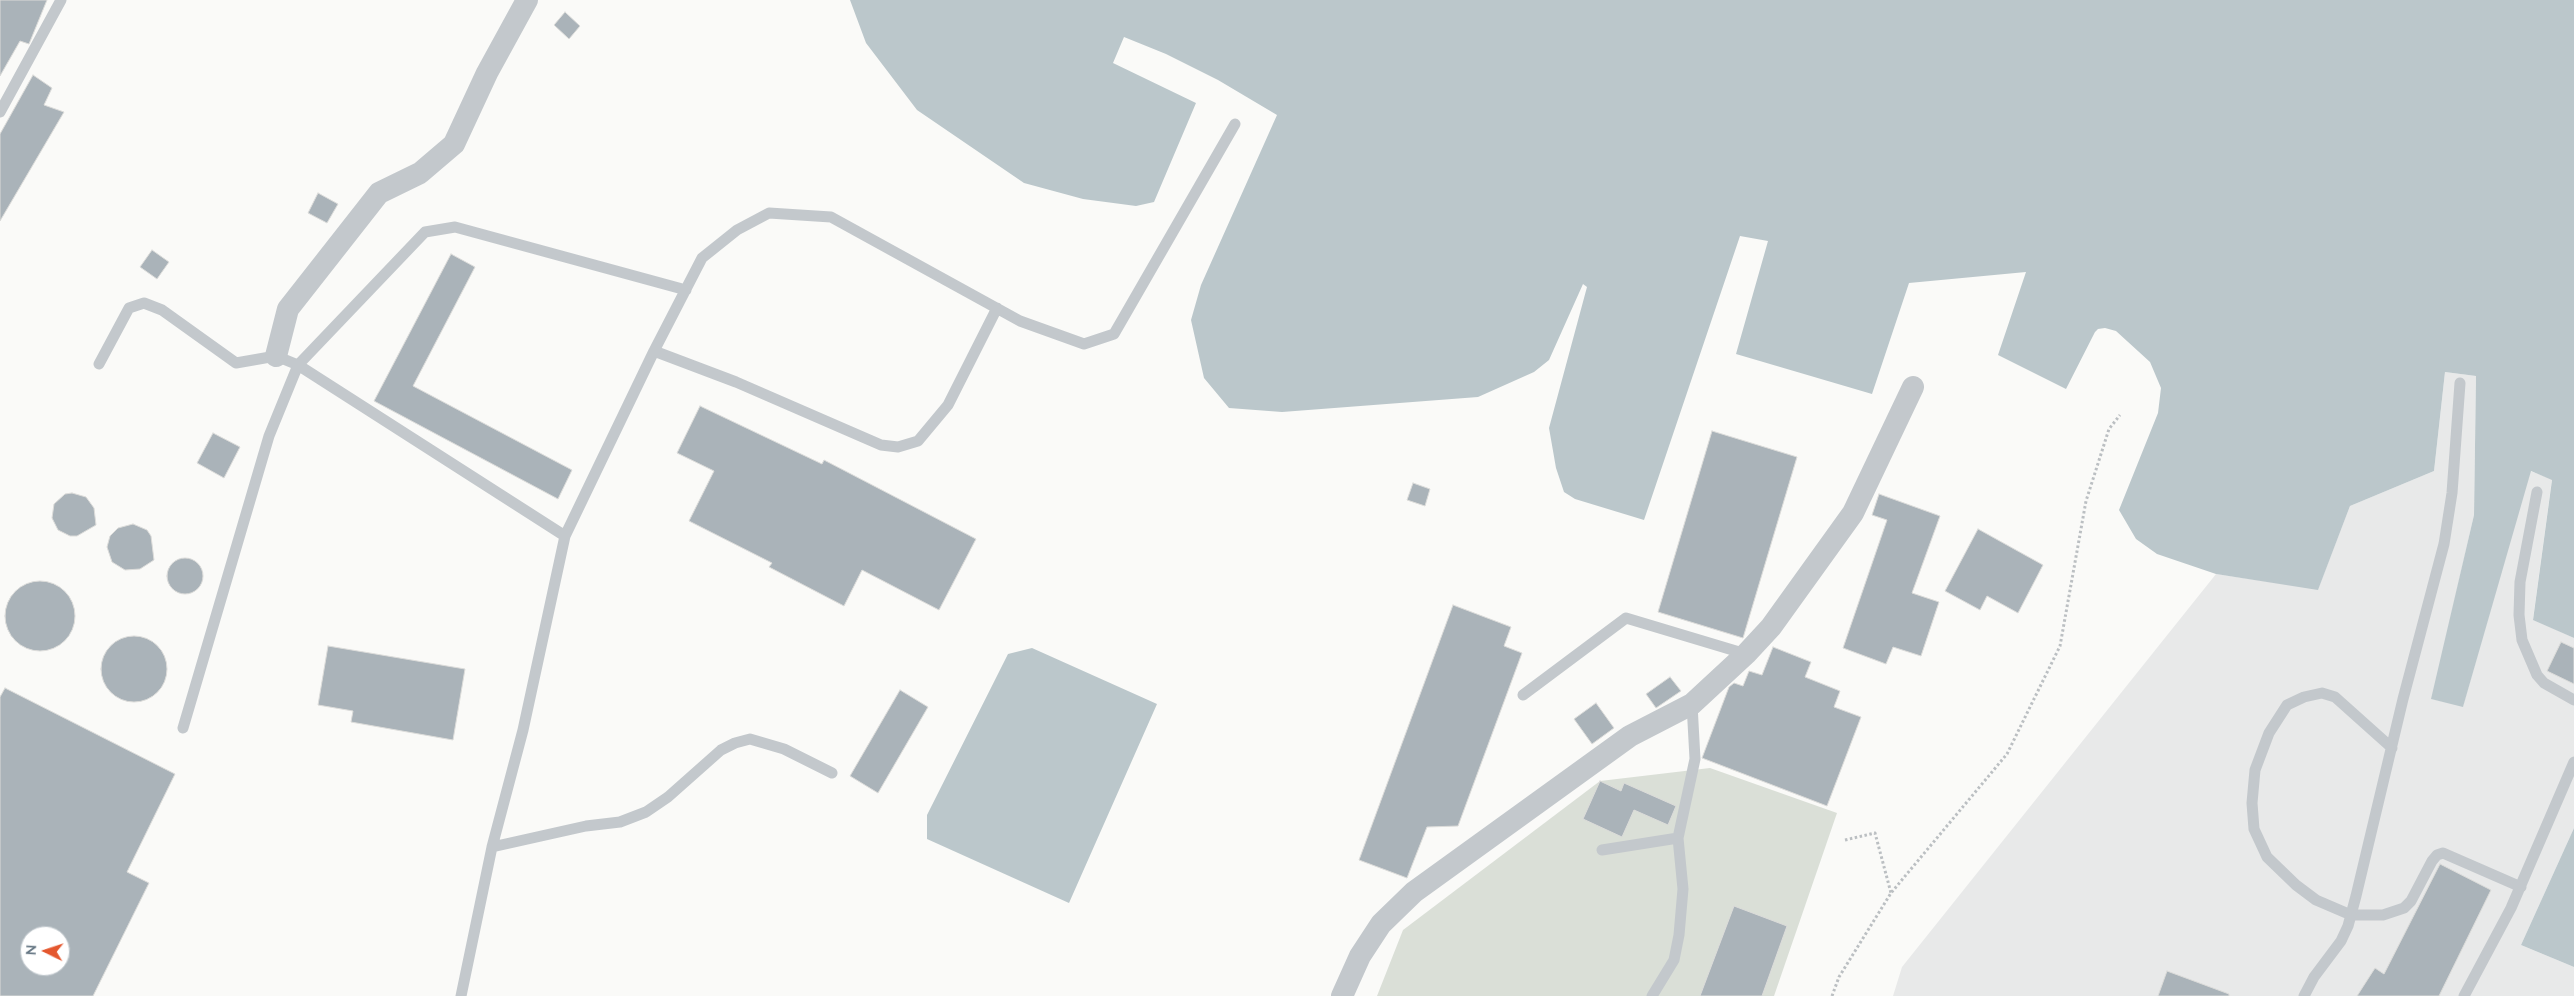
<!DOCTYPE html>
<html>
<head>
<meta charset="utf-8">
<style>
	body { margin:0 }
	#map { position:relative; width:2574px; height:996px; overflow:hidden; background:#fafaf8; font-family:Mulish,sans-serif }
	canvas { display:block }
	.north { position:absolute; left:20px; top:926px; width:50px; height:50px; box-sizing:border-box; background:#fff; border:1px solid #c1c8cd; border-radius:50%; rotate:274deg; font-size:14px; font-weight:700; line-height:20px; text-align:center; color:#657683 }
	.north::after { content:''; display:block; margin:auto; width:18px; height:22px; background:#e4572e; clip-path:polygon(50% 0,100% 100%,50% 72%,0 100%) }
</style>
</head>
<body>
<div id="map">
<canvas width="2574" height="996"></canvas>
<div class="north">N</div>
</div>
<script>
const context = document.querySelector('canvas').getContext('2d');
context.lineJoin = 'round';
function fillPath(path, color) { context.fillStyle = color; context.fill(path, 'evenodd'); }
const toPath = rows => new Path2D(rows.map(r => 'M' + r).join(''));
function strokePath(path, color, width, dash) { context.strokeStyle = color; context.lineWidth = width; context.lineCap = dash ? 'butt' : 'round'; context.setLineDash(dash || []); context.stroke(path); }
const built = toPath([
	[2445,372,2476,376,2474,515,2432,699,2463,706,2530,471,2552,479,2533,619,2574,638,2574,828,2521,945,2574,967,2574,996,1893,996,1902,967,2216,574,2318,589,2350,506,2434,471]
]);
const green = toPath([
	[1710,768,1837,813,1774,996,1377,996,1403,930,1600,781]
]);
const water = toPath([
	[850,0,2574,0,2574,638,2533,620,2552,480,2531,471,2463,707,2431,699,2474,515,2476,376,2445,372,2434,471,2350,506,2318,590,2216,574,2157,554,2136,539,2119,510,2158,413,2161,388,2150,362,2116,331,2105,328,2098,329,2095,332,2066,389,1998,355,2026,272,1909,283,1872,394,1736,354,1768,241,1740,236,1644,520,1575,499,1564,492,1556,468,1549,428,1587,287,1583,284,1549,360,1534,372,1478,397,1282,412,1229,408,1204,378,1191,320,1201,285,1277,115,1218,80,1166,54,1124,37,1113,63,1196,103,1154,202,1136,206,1083,199,1024,183,917,110,866,43],
	[1032,648,1157,704,1069,903,927,839,927,815,1008,654],
	[2574,828,2574,967,2521,945]
]);
const building = toPath([
	[0,0,47,0,29,44,20,41,0,76,0,0],
	[565,12,580,26,569,39,554,25,565,12],
	[33,75,52,88,44,105,64,112,0,221,0,134,33,75],
	[318,193,338,204,327,223,308,213,318,193],
	[152,250,169,262,157,279,140,267,152,250],
	[451,254,475,267,413,386,572,470,558,499,374,401,451,254],
	[700,406,822,464,824,460,976,539,939,610,862,570,844,606,769,567,772,563,689,521,714,471,677,453,700,406],
	[1712,431,1797,457,1743,638,1658,612,1712,431],
	[213,433,240,447,224,478,197,463,213,433],
	[1413,483,1430,489,1425,506,1407,500,1413,483],
	[72,493,86,497,94,508,96,525,77,536,70,536,58,530,52,518,54,504,65,494,72,493],
	[1879,494,1940,516,1912,593,1939,602,1921,656,1893,647,1886,664,1843,648,1887,520,1872,515,1879,494],
	[133,524,147,530,151,536,154,560,140,569,125,570,112,562,107,547,110,536,118,528,133,524],
	[1978,529,2043,565,2018,613,1987,596,1980,610,1945,591,1978,529],
	'167 576a18 18 0 1 1 36 0a18 18 0 1 1-36 0Z',
	'5 616a35 35 0 1 1 70 0a35 35 0 1 1-70 0Z',
	[1453,605,1511,627,1504,646,1522,653,1458,826,1427,827,1407,878,1359,860,1453,605],
	'101 669a33 33 0 1 1 66 0a33 33 0 1 1-66 0Z',
	[2561,642,2574,648,2574,684,2547,671,2561,642],
	[328,646,465,669,453,740,351,722,353,711,318,705,328,646],
	[1773,647,1811,662,1805,677,1840,691,1834,707,1861,717,1827,806,1702,758,1729,687,1734,683,1743,686,1749,671,1762,675,1773,647],
	[1670,677,1681,691,1656,708,1646,694,1670,677],
	[5,688,175,774,127,872,149,883,93,996,0,996,0,697,5,688],
	[30,936,60,936,60,966,30,966,30,936],
	[900,690,928,707,878,793,850,776,900,690],
	[1596,703,1614,728,1592,744,1574,719,1596,703],
	[1600,781,1621,791,1624,783,1676,806,1668,825,1634,810,1622,837,1583,819,1600,781],
	[2440,864,2491,890,2439,996,2357,996,2375,968,2384,974,2440,864],
	[1734,906,1787,926,1762,996,1700,996,1734,906],
	[2167,971,2229,994,2229,996,2158,996,2167,971]
]);
const path = toPath([
	[1845,840,1875,833,1891,893],
	[1832,996,1839,977,1891,893,2007,754,2060,646,2086,501,2109,429,2120,415]
]);
const service = toPath([
	[0,112,61,0],
	[654,351,736,382,881,445,898,447,918,441,948,405,997,308],
	[99,364,129,308,144,303,162,310,236,363,276,356,298,365,565,536],
	[2537,492,2520,582,2519,615,2522,640,2537,675,2544,683,2574,700],
	[1523,695,1626,618,1746,654],
	[183,728,269,436,298,365,425,232,455,227,686,290],
	[2392,748,2335,697,2322,693,2304,697,2287,705,2269,733,2255,770,2252,803,2254,829,2267,857,2296,885,2316,900,2351,915,2383,915,2404,908,2411,901,2432,861,2437,855,2443,853,2521,887],
	[492,847,586,826,620,822,646,812,668,797,721,750,735,743,750,739,784,749,832,773],
	[1602,850,1678,838,1695,759,1692,704],
	[461,996,492,847,523,730,565,536,654,351,702,258,737,230,769,213,831,217,1020,321,1084,344,1114,334,1235,124],
	[1652,996,1674,960,1679,935,1683,889,1678,838],
	[2304,996,2314,977,2341,941,2348,926,2356,896,2403,699,2444,544,2452,493,2460,383],
	[2464,996,2511,908,2574,762]
]);
const minor = toPath([
	[276,356,288,309,379,193,420,173,454,144,487,73,527,0],
	[1342,996,1360,956,1381,924,1414,892,1630,736,1692,704,1746,654,1771,627,1853,513,1913,387]
]);
fillPath(built, '#e8e9e9');
fillPath(green, '#dadfd7');
fillPath(water, '#bbc7cb');
fillPath(building, '#aab3b9');
strokePath(building, '#dcdcda', 1);
strokePath(path, '#bbbfc2', 3, [2.5, 2.5]);
strokePath(service, '#c3c8cc', 11);
strokePath(minor, '#c3c8cc', 22);
</script>
</body>
</html>
